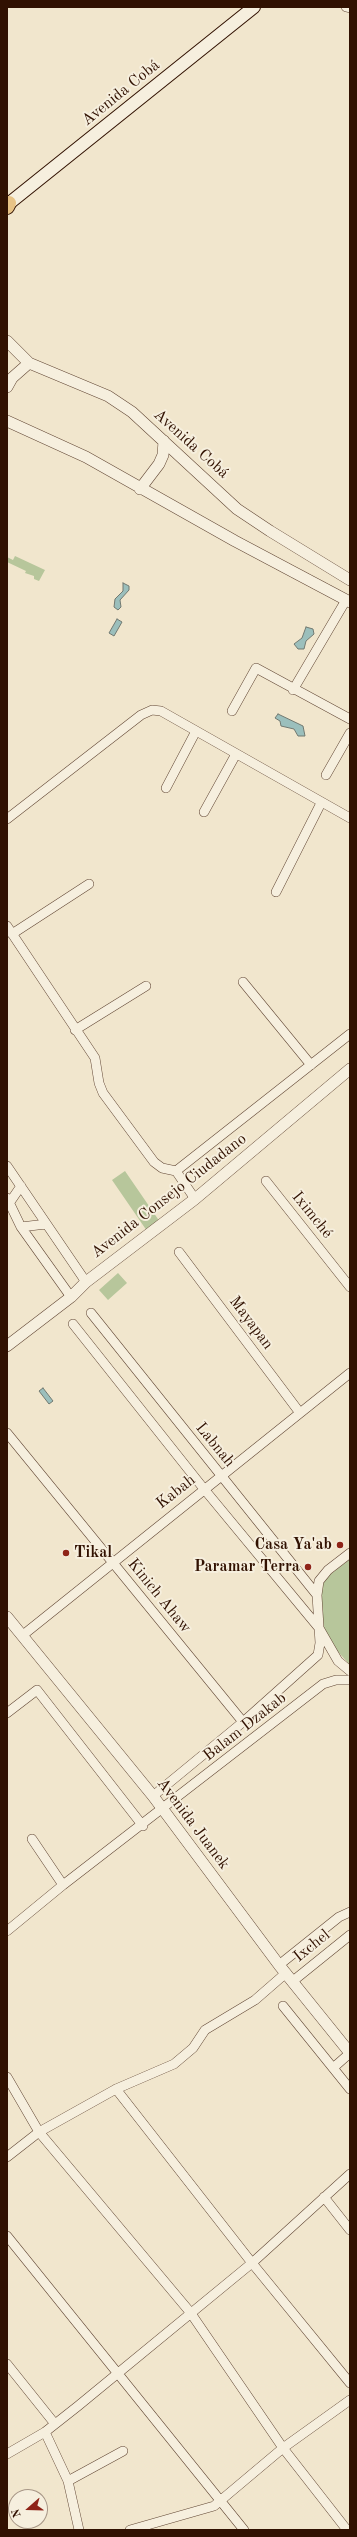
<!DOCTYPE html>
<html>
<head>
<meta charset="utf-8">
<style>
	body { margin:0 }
	#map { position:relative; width:357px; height:2537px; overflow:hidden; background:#f1e6cd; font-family:"Old Standard TT",serif }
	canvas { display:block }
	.frame { position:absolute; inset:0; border:8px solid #311101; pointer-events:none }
	.north { position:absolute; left:8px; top:2489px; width:40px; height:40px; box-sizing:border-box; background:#f6efde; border:1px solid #a79686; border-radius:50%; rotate:250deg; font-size:11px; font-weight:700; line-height:16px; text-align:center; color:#311101 }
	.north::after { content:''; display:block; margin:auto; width:14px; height:18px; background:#8f2418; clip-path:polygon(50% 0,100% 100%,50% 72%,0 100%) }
</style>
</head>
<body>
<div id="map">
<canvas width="357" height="2537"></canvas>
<div class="frame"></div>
<div class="north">N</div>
</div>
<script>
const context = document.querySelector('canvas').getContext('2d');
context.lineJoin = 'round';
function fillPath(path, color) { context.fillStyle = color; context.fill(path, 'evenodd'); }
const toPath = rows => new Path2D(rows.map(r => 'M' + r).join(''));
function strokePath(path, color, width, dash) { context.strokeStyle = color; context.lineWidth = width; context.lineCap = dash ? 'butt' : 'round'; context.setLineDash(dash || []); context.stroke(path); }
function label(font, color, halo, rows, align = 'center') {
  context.font = font + ' "Old Standard TT",serif'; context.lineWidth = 4; context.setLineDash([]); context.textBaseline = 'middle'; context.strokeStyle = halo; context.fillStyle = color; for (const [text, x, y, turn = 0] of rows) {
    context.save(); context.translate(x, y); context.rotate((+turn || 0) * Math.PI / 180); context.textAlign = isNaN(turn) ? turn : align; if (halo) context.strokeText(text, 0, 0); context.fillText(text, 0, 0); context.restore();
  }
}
const green = toPath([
	[15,556,45,570,39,581,34,579,34,576,25,573,26,571,7,562,7,557,13,560],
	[125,1171,160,1222,147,1231,112,1180],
	[118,1273,127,1283,108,1300,99,1290],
	[350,1559,350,1665,330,1643,322,1627,320,1604,322,1581]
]);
const water = toPath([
	[123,583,129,586,129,590,120,600,121,607,118,610,114,607,115,599,123,591,123,583],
	[117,619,122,622,114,636,109,633,117,619],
	[306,627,313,629,314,634,306,641,304,649,298,649,294,644,302,638,306,627],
	[278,714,303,726,305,736,298,736,294,729,281,726,280,721,275,718,278,714],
	[43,1388,53,1401,49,1404,39,1391,43,1388]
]);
const minor = toPath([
	[346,7,350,8],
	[293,690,346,600],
	[232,711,256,668,350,719],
	[326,775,350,733],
	[166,788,196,731],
	[204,812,236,754],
	[7,819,141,715,152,710,161,711,350,818],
	[276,892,321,803],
	[7,926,95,1058,99,1083,103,1093,154,1162,162,1168,176,1171,195,1199],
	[12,934,89,884],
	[243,982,311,1065],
	[75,1030,146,986],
	[7,1166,86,1282],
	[176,1171,350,1034],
	[266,1181,350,1287],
	[7,1198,21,1227,71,1297],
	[10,1202,21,1186],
	[21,1227,46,1224],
	[179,1252,300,1413],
	[91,1313,317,1595],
	[73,1324,204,1489,319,1628,338,1661,350,1671],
	[7,1433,243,1722],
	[23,1635,350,1373],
	[7,1713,37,1690,143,1826],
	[153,1796,243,1722,318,1655,320,1643,317,1595,319,1581,328,1570,350,1553],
	[63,1885,323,1684,336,1680,350,1680],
	[7,1931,63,1885,32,1839],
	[279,1965,339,1917,350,1912],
	[293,1981,350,1935],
	[283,2006,350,2089],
	[333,2068,350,2053],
	[7,2077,39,2132,190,2312,283,2448,347,2530],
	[116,2089,252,2263,350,2383],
	[7,2157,39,2132,116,2089,174,2064,193,2048,205,2030,255,2000,286,1973],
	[324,2197,350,2230],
	[7,2236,244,2530],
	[7,2364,55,2424],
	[45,2432,68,2481,79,2530],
	[7,2454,45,2432,78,2406,252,2263,350,2174],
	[68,2481,123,2451],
	[130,2530,214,2506,283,2448,350,2400]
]);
const tertiary = toPath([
	[7,341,29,363,108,396,132,412,237,509,270,531,350,580],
	[7,387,12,378,29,363],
	[7,421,86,457,235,541,350,602],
	[140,489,159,464,163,455,164,441],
	[7,1346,71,1297,86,1282,195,1199,350,1069],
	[7,1617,153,1796,279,1965,350,2053]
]);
const secondary = toPath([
	[7,205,254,7]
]);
const primary = toPath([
	[7,207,9,203]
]);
const markers = [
	[340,1545,4,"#8f2418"],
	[66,1553,4,"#8f2418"],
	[308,1567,4,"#8f2418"]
];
const streetNames = [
	["Avenida Cobá",121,93,-39],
	["Avenida Cobá",191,444,42],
	["Avenida Consejo Ciudadano",169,1196,-38],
	["Iximché",312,1215,51],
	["Mayapan",251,1323,53],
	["Labnah",215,1445,51],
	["Kabah",176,1492,-38],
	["Kinich Ahaw",159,1596,51],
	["Balam Dzakab",245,1727,-38],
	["Avenida Juanek",193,1824,53],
	["Ixchel",312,1946,-39]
];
const poiNames = [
	["Casa Ya'ab",332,1545],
	["Tikal",74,1553,"left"],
	["Paramar Terra",300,1567]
];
fillPath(green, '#b7c69b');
fillPath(water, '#9bbfbc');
strokePath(water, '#717971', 1);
strokePath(minor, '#614634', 10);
strokePath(tertiary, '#614634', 12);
strokePath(secondary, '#311101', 14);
strokePath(primary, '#311101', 16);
strokePath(minor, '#f6efde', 9);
strokePath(tertiary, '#f6efde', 11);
strokePath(secondary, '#f6efde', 12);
strokePath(primary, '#e8c386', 14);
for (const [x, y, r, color] of markers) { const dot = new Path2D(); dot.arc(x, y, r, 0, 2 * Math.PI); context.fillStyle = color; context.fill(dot); strokePath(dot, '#f6efde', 1.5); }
label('16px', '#311101', '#f6efde', streetNames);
label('bold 16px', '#311101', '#f6efde', poiNames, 'right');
</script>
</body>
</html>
